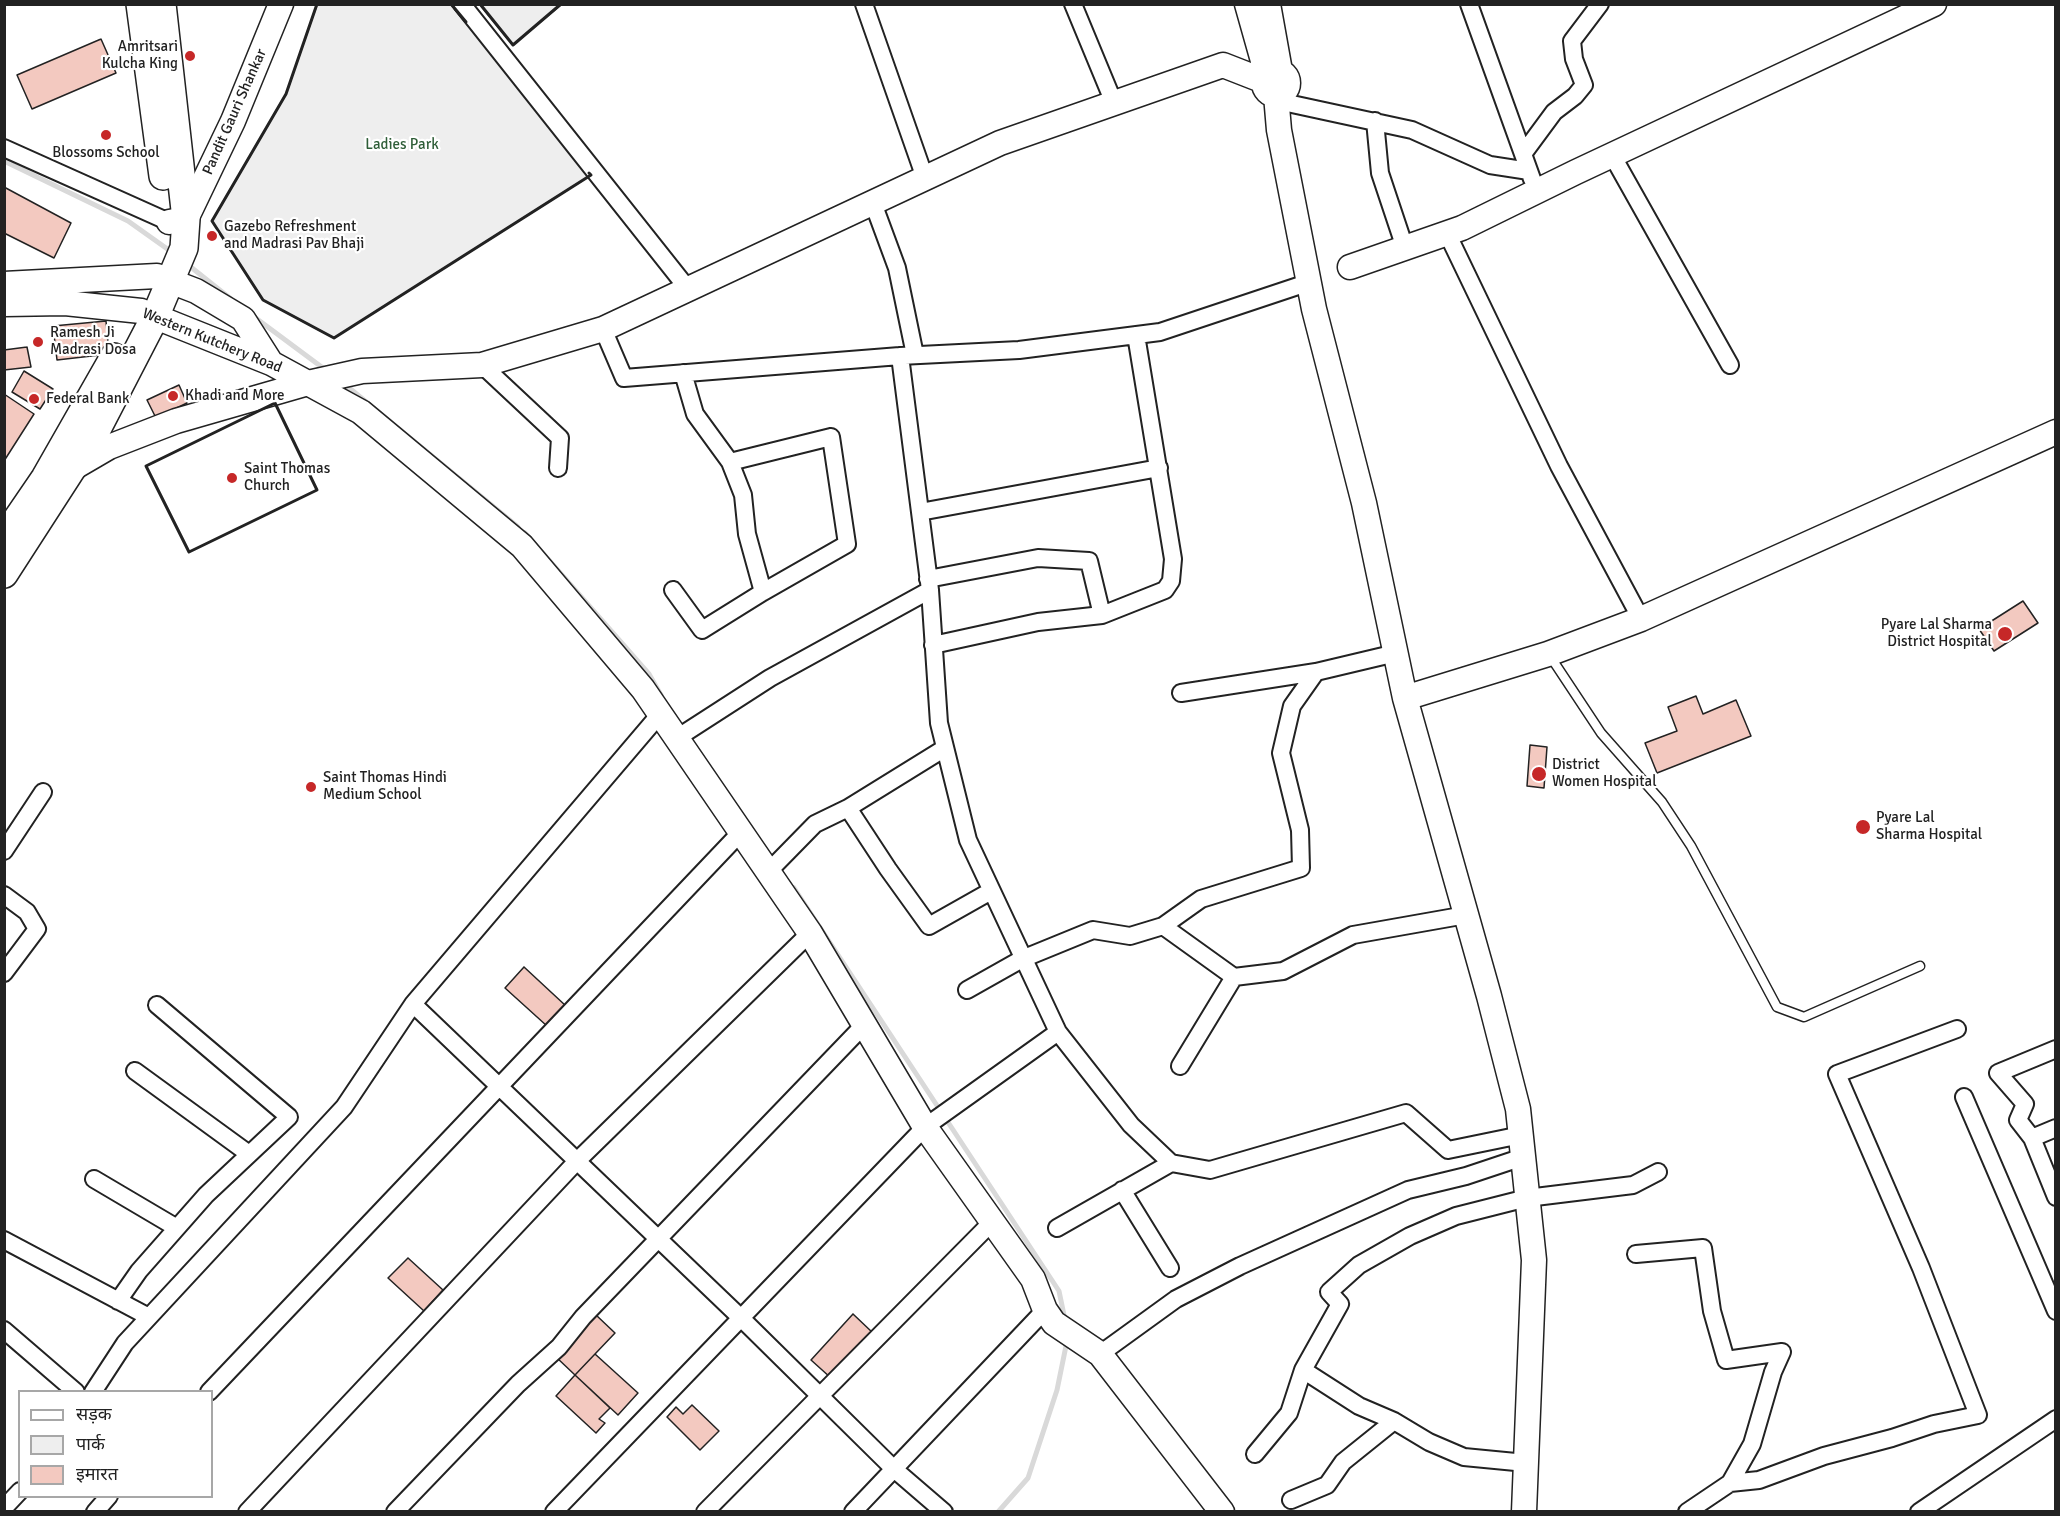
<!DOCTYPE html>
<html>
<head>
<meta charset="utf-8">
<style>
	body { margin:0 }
	#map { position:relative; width:2060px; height:1516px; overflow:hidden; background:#fff; font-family:Signika,"Noto Sans Devanagari",sans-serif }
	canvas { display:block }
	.frame { position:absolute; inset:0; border:6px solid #222; pointer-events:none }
	.legend { position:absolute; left:18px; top:1390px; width:195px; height:108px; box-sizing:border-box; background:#fff; border:2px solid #a7a7a7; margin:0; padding:8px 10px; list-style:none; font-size:18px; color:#222 }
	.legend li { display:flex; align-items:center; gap:12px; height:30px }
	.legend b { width:30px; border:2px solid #a7a7a7 }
</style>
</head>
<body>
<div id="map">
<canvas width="2060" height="1516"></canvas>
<div class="frame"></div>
<ul class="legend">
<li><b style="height:8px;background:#fff"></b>सड़क</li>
<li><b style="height:16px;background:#eee"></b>पार्क</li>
<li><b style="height:16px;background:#f3c9c0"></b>इमारत</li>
</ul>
</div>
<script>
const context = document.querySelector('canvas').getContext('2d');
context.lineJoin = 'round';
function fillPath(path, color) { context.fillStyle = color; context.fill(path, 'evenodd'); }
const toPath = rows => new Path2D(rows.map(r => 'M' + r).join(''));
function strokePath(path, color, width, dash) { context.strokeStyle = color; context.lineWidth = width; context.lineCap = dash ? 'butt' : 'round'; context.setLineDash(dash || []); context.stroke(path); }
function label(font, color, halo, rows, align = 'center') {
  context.font = font + ' Signika,sans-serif'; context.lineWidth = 4.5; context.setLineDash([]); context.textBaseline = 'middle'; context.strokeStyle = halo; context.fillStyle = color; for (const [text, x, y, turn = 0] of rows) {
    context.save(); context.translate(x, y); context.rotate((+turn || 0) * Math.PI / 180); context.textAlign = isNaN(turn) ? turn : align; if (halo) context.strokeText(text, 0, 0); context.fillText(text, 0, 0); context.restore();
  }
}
const green = toPath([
	[317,5,451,5,591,175,334,338,263,300,212,221,286,94,317,5],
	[480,5,561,5,513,45,480,5]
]);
const stream = toPath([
	[4,161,128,221,173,253],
	[187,264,231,299],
	[253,316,327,371],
	[342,382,518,527],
	[525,533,649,674,661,695],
	[794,888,1059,1291,1065,1320],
	[998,1512,1028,1478,1057,1390,1067,1341]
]);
const building = toPath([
	[101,39,116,73,32,109,17,75,101,39],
	[4,187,71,223,54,258,4,233,4,187],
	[106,321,109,354,57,360,53,326,106,321],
	[27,347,31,367,4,370,4,350,27,347],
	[24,371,53,389,40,409,12,392,24,371],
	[179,385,187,403,156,418,147,400,179,385],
	[4,394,34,414,4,461,4,394],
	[2023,601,2038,623,1994,651,1979,629,2023,601],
	[1696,696,1703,714,1736,700,1751,736,1657,773,1645,743,1677,731,1668,707,1696,696],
	[1530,745,1547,747,1544,788,1527,786,1530,745],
	[524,967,566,1006,547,1026,505,988,524,967],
	[408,1258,443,1290,424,1311,388,1278,408,1258],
	[853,1314,873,1333,831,1378,811,1360,853,1314],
	[596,1315,615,1333,575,1375,556,1357,596,1315],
	[595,1354,638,1393,618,1415,575,1375,595,1354],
	[575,1375,610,1408,599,1419,605,1423,596,1433,556,1396,575,1375],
	[692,1405,719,1431,700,1450,667,1417,676,1407,683,1414,692,1405]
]);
const lane = toPath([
	[1550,656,1601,733,1662,802,1691,846,1777,1007,1804,1017,1920,966]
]);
const street = toPath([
	[462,4,688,289],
	[864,4,925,178],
	[1073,4,1114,103],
	[1469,4,1532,179],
	[1278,101,1412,130,1490,165,1529,171],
	[1375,121,1380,173,1402,239,1409,247],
	[4,148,169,222],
	[1523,154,1554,112,1575,96,1584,85,1574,59,1572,41,1600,4],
	[1612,155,1730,365],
	[873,203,897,268,915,355],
	[1447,233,1559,466,1641,619],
	[603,329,624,378,900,356,1019,350,1160,332,1310,282],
	[900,356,930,590,939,723,968,840,1058,1032],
	[482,365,560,438,558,468],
	[683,373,695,414,730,462,743,495,747,534,763,592,847,544,831,437,730,462],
	[920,512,1159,468],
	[928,579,1038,558,1089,561,1102,615],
	[673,590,702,630,763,592],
	[933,645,1038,622,1102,615,1165,590,1171,581,1173,559,1136,335],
	[1181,693,1316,672],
	[677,738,770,678,930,590],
	[945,748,848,808,888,869,929,926,991,891],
	[4,851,43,792],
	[768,872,815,824,848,808],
	[4,895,27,912,37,929,4,973],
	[1163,926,1201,899,1301,868,1300,830,1281,753,1292,706,1316,672,1396,653],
	[967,990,1022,959,1093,930,1130,936,1163,926,1234,977,1283,971,1353,935,1466,915],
	[413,1004,741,1318,894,1469,944,1512],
	[2056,1049,1998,1073,2025,1104,2018,1120,2032,1138,2056,1197],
	[1180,1066,1234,977],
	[135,1071,249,1154],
	[1964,1097,2056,1311],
	[2032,1138,2056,1128],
	[94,1179,177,1228],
	[1122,1190,1170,1268],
	[1057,1228,1171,1163],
	[4,1240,149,1317],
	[1636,1254,1703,1248,1712,1311,1726,1360,1782,1352,1773,1372,1752,1444,1730,1483,1687,1512],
	[118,1301,139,1271,206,1195,289,1117,157,1005],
	[4,1330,76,1392],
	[1100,1354,1176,1299,1240,1266,1408,1190,1466,1176,1523,1157],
	[93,1392,125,1343,344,1107,413,1004,660,714],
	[209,1392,741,832],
	[1255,1454,1289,1413,1303,1370],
	[1526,1463,1464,1457,1429,1442,1394,1421,1359,1406,1303,1370,1340,1304,1329,1292,1359,1265,1410,1236,1456,1216,1527,1198,1633,1185,1658,1172],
	[1730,1483,1759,1480,1824,1456,1892,1438,1934,1424,1978,1415,1921,1268,1837,1074,1957,1029],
	[1291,1500,1327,1485,1343,1462,1394,1421],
	[4,1508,20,1491],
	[95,1512,109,1496],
	[247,1512,577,1161,810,933],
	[395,1512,518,1384,559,1347,583,1317,864,1025],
	[554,1512,925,1127,1058,1032,1131,1125,1171,1163,1210,1170,1406,1113,1448,1150,1521,1135],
	[705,1512,992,1222],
	[853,1512,1045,1310],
	[1919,1512,2056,1419]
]);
const secondary = toPath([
	[1247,4,1267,75],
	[1268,4,1280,71],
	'1264 83a12 12 0 1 1 24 0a12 12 0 1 1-24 0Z',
	[1276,95,1279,130,1314,309,1364,503,1405,698,1489,996,1518,1109,1534,1260,1524,1512],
	[169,222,186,219,233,121,281,4],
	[1350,267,1462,228,1576,172,1934,4],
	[4,284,157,276,196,291,243,319,271,363],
	[4,304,65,303,141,311,271,363,361,412,522,546,643,689,810,933,925,1127,1033,1279,1045,1310,1054,1323,1100,1354,1222,1512],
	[73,468,109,447,176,421,308,383,362,371,482,365,603,329,1000,143,1223,65,1264,81],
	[1405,698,1548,654,1641,619,2056,432]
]);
const primary = toPath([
	[140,4,163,176],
	[4,538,45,478,114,357],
	[4,574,95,433,155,317,184,248,186,219,162,4]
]);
const wall = toPath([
	[317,4,286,94,212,221,263,300,334,338,591,175,589,173],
	[451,4,466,22],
	[480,4,513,45,561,4],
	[275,403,317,490,189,552,146,466,275,403]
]);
const markers = [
	[190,56,6,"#c62828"],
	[106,135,6,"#c62828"],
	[212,236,6,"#c62828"],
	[38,342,6,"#c62828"],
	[173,396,6,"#c62828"],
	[34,399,6,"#c62828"],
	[232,478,6,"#c62828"],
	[2005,634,8,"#c62828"],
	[1539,774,8,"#c62828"],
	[311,787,6,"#c62828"],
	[1863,827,8,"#c62828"]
];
const poiNames = [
	["Amritsari",178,47,"right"],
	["Kulcha King‌‌‌",178,64,"right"],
	["Blossoms School",106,153,"center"],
	["Gazebo Refreshment",224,227],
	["and Madrasi Pav Bhaji",224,244],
	["Ramesh Ji",50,333],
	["Madrasi Dosa",50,350],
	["Khadi and More",185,396],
	["Federal Bank",46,399],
	["Saint Thomas",244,469],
	["Church",244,486],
	["Pyare Lal Sharma",1992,625,"right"],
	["District Hospital",1992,642,"right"],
	["District",1552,765],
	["Women Hospital",1552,782],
	["Saint Thomas Hindi",323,778],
	["Medium School",323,795],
	["Pyare Lal",1876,818],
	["Sharma Hospital",1876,835]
];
const streetNames = [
	["Pandit Gauri Shankar",235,112,-66],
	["Western Kutchery Road",212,341,22]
];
const parkNames = [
	["Ladies Park",402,145]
];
fillPath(green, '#eee');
strokePath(green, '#6f6f6f', 1.5);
strokePath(stream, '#d9d9d9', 5);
fillPath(building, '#f3c9c0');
strokePath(building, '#222', 1.5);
strokePath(lane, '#222', 11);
strokePath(street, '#222', 20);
strokePath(secondary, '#222', 27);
strokePath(primary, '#222', 30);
strokePath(lane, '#fff', 8);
strokePath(street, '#fff', 16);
strokePath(secondary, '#fff', 24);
strokePath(primary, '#fff', 27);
strokePath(wall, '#222', 3);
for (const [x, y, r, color] of markers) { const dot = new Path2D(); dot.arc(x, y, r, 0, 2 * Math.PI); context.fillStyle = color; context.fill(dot); strokePath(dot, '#fff', 2); }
label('15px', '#222', '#fff', poiNames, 'left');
label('15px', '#222', '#fff', streetNames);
label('15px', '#2f5e38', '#fff', parkNames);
</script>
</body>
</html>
